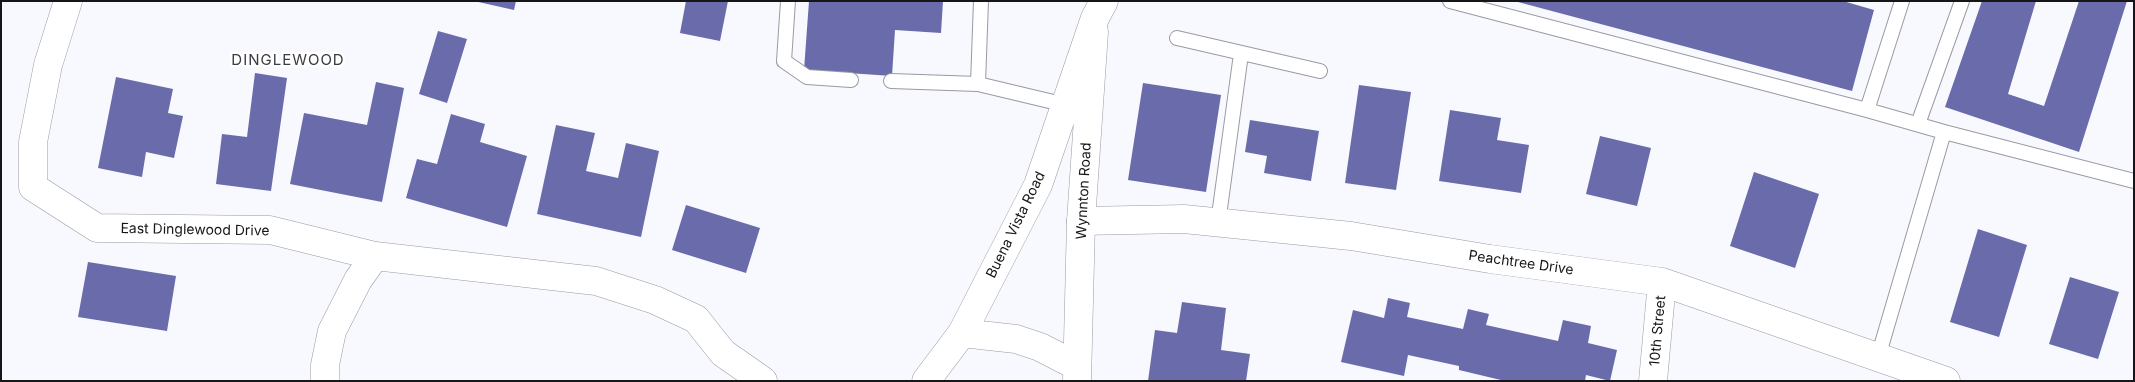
<!DOCTYPE html>
<html>
<head>
<meta charset="utf-8">
<style>
	body { margin:0 }
	#map { position:relative; width:2135px; height:382px; overflow:hidden; background:#f8f9fe; font-family:Inter,sans-serif }
	canvas { display:block }
	.frame { position:absolute; inset:0; border:2px solid #161619; pointer-events:none }
</style>
</head>
<body>
<div id="map">
<canvas width="2135" height="382"></canvas>
<div class="frame"></div>
</div>
<script>
const context = document.querySelector('canvas').getContext('2d');
context.lineJoin = 'round';
function fillPath(path, color) { context.fillStyle = color; context.fill(path, 'evenodd'); }
const toPath = rows => new Path2D(rows.map(r => 'M' + r).join(''));
function strokePath(path, color, width, dash) { context.strokeStyle = color; context.lineWidth = width; context.lineCap = dash ? 'butt' : 'round'; context.setLineDash(dash || []); context.stroke(path); }
function label(font, color, halo, rows, align = 'center') {
  context.font = font + ' Inter,sans-serif'; context.lineWidth = 5; context.setLineDash([]); context.textBaseline = 'middle'; context.strokeStyle = halo; context.fillStyle = color; for (const [text, x, y, turn = 0] of rows) {
    context.save(); context.translate(x, y); context.rotate((+turn || 0) * Math.PI / 180); context.textAlign = isNaN(turn) ? turn : align; if (halo) context.strokeText(text, 0, 0); context.fillText(text, 0, 0); context.restore();
  }
}
const building = toPath([
	[474,1,516,1,514,10],
	[686,1,728,1,720,41,680,33],
	[809,1,943,1,941,33,895,30,892,76,804,70],
	[1843,1,1874,10,1852,91,1518,2],
	[1982,1,2036,1,2008,94,2044,106,2079,1,2127,1,2079,152,1945,107],
	[438,31,467,39,447,103,419,94],
	[255,73,287,78,271,191,216,184,222,134,247,137],
	[116,77,173,89,168,113,183,116,174,158,146,152,142,177,98,168],
	[376,82,404,88,382,202,290,184,304,113,367,125],
	[1143,83,1221,95,1206,192,1128,180],
	[1359,85,1411,92,1396,190,1345,183],
	[1450,110,1501,118,1497,140,1529,145,1521,193,1439,181],
	[451,114,485,124,480,142,527,156,507,227,406,198,417,159,437,164],
	[1250,120,1319,131,1311,181,1264,173,1267,156,1245,152],
	[556,125,595,133,586,171,618,178,626,143,659,151,641,237,537,214],
	[1600,136,1651,148,1637,206,1586,194],
	[1754,172,1819,194,1795,268,1730,246],
	[686,205,760,228,746,273,672,250],
	[1978,229,2027,245,1999,337,1950,322],
	[88,262,176,276,167,331,78,317],
	[2070,277,2119,292,2098,359,2049,344],
	[1388,298,1410,303,1407,317,1463,329,1468,309,1489,314,1486,325,1558,341,1563,320,1591,326,1588,343,1617,350,1610,381,1586,375,1585,381,1505,381,1459,370,1459,366,1408,355,1404,376,1341,362,1353,310,1384,318],
	[1182,302,1226,308,1221,350,1250,354,1246,381,1148,381,1155,330,1177,333]
]);
const lane = toPath([
	[788,1,784,61,807,77,851,80],
	[1450,1,1867,110],
	[1902,1,1867,110,1944,132,2134,181],
	[1177,38,1320,71],
	[891,81,978,84,1066,105],
	[978,84,981,1],
	[1918,124,1962,1],
	[1218,223,1241,54],
	[1878,357,1944,132]
]);
const street = toPath([
	[68,1,48,65,33,142,33,187,97,228,270,230,375,256,596,281,655,300,696,319,723,353,763,381],
	[1081,221,1184,219,1351,236,1490,259,1662,282,1946,381],
	[325,381,325,365,332,331,358,280,375,256],
	[1653,381,1662,282]
]);
const secondary = toPath([
	[1077,381,1081,221,1094,32]
]);
const primary = toPath([
	[962,333,1016,339,1040,347,1077,366],
	[926,381,962,333,1038,185,1095,18,1104,1]
]);
const streetNames = [
	["Wynnton Road",1084,191,-87],
	["Buena Vista Road",1016,225,-64],
	["East Dinglewood Drive",195,230,1],
	["Peachtree Drive",1521,263,8],
	["10th Street",1658,331,-85]
];
const neighbourhoodNames = [
	["DINGLEWOOD",288,60]
];
fillPath(building, '#6a6baa');
strokePath(lane, '#999aa3', 16);
strokePath(street, '#999aa3', 29);
strokePath(secondary, '#999aa3', 29);
strokePath(primary, '#999aa3', 29);
strokePath(lane, '#fff', 14);
strokePath(street, '#fff', 28);
strokePath(secondary, '#fff', 28);
strokePath(primary, '#fff', 28);
label('14px', '#161619', '#fff', streetNames);
context.letterSpacing = '1px';
label('15px', '#3b3c43', '#fff', neighbourhoodNames);
context.letterSpacing = '0px';
</script>
</body>
</html>
